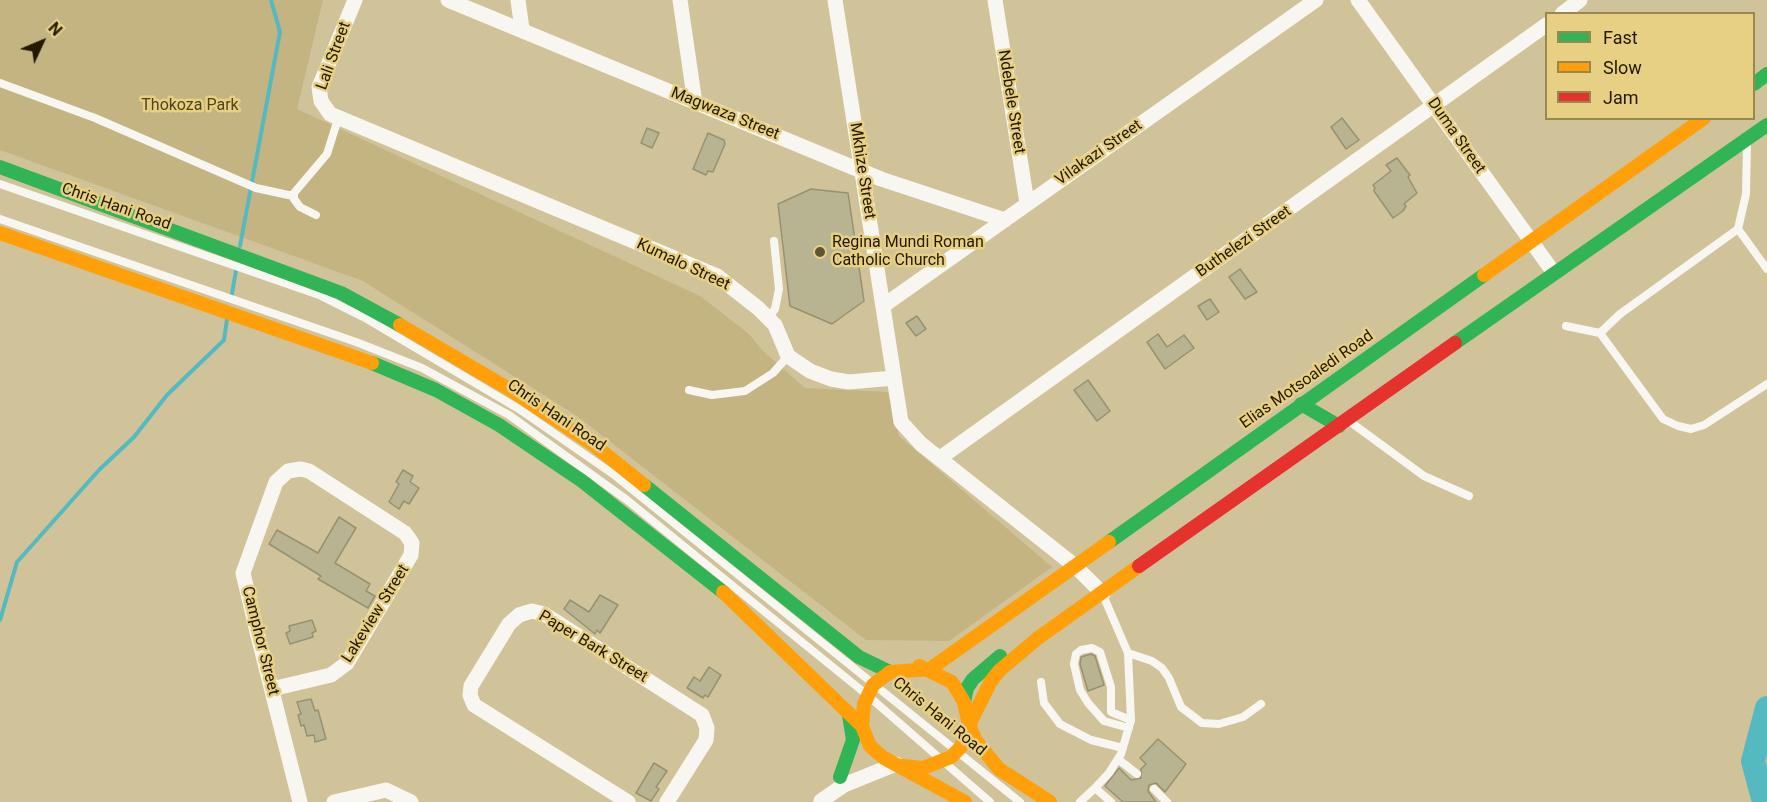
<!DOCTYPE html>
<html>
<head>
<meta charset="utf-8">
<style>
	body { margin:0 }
	#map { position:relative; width:1767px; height:802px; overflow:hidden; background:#d0c399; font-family:Roboto,sans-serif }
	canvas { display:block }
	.legend { position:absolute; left:1545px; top:12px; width:210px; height:108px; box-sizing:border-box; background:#e7d083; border:2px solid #98874f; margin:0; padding:8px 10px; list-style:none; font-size:18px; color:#221900 }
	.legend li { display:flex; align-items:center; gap:12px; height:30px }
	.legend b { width:30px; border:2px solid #98874f }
	.north { position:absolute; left:12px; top:12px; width:60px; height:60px; -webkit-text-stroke:4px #e7d083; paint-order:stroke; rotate:46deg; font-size:16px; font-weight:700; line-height:24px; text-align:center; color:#221900 }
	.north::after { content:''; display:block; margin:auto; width:21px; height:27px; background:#221900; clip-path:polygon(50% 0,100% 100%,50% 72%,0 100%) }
</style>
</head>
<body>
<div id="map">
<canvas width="1767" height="802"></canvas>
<ul class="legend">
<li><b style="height:8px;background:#30b455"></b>Fast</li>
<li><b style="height:8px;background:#ff9f0a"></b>Slow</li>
<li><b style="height:8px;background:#e5322d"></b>Jam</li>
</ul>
<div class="north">N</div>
</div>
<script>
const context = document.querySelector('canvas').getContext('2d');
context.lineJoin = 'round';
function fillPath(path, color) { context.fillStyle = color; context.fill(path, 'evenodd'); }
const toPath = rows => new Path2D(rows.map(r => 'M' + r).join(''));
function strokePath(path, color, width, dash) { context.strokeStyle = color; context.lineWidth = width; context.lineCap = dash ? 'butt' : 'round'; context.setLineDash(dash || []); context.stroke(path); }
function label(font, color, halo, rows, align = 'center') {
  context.font = font + ' Roboto,sans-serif'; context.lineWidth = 5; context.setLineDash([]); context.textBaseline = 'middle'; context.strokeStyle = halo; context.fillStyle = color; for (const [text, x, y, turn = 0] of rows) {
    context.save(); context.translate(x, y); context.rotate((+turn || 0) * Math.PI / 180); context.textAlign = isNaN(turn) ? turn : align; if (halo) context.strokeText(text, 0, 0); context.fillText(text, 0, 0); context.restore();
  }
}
const green = toPath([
	[0,0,323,0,297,109,700,296,749,334,763,351,805,388,888,392,899,436,1052,567,949,641,866,640,577,416,363,281,0,150]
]);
const stream = toPath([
	[240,246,280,32,271,0],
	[231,299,237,265],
	[0,620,17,562,99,470,134,437,167,395,224,340,227,319]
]);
const river = toPath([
	[1764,802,1753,761,1767,708]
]);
const building = toPath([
	[1342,118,1359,140,1346,149,1331,127,1342,118],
	[647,128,659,133,652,148,641,143,647,128],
	[708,133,724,140,725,144,713,172,708,171,706,175,693,169,708,133],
	[1397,158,1410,175,1408,177,1417,193,1404,204,1406,206,1403,211,1393,218,1374,191,1375,188,1373,185,1391,171,1386,165,1397,158],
	[811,189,848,193,864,301,832,324,790,306,778,204,811,189],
	[1240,269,1257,292,1245,299,1229,277,1240,269],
	[1210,299,1219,312,1207,320,1198,306,1210,299],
	[917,316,926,329,916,336,906,323,917,316],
	[1158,334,1167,347,1184,335,1194,348,1165,369,1147,342,1158,334],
	[1088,380,1110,411,1097,421,1074,390,1088,380],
	[403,470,413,476,410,482,419,488,409,504,404,501,399,509,389,502,399,484,396,482,403,470],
	[339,517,356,528,335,563,370,584,366,591,375,596,368,608,318,579,321,576,269,544,277,530,318,553,339,517],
	[600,595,618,605,600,633,597,630,595,634,564,609,570,600,589,612,600,595],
	[312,620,316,631,312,633,313,637,290,644,286,633,290,631,289,626,312,620],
	[1091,654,1095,656,1104,685,1088,691,1080,664,1081,657,1091,654],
	[709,667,721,675,708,697,705,695,703,698,687,688,694,677,700,681,709,667],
	[311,699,315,711,318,710,326,739,315,742,314,735,307,736,304,725,301,726,298,715,301,714,297,702,311,699],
	[1158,739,1186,764,1165,792,1156,783,1149,785,1148,791,1156,802,1123,802,1105,786,1119,768,1131,780,1141,778,1141,769,1146,764,1140,758,1158,739],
	[654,763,667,771,656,787,659,789,651,801,636,793,654,763]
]);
const lane = toPath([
	[0,83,95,118,256,188,293,196],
	[0,184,319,295,367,319,519,409,613,474,1020,802],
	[316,215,300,207,294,199,294,193,327,154,338,119],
	[0,219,356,342,422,368,509,415,627,500,866,694,990,802],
	[1738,229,1767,269],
	[768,318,775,309,779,289,774,241],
	[1566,326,1600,333,1620,314,1738,229,1746,194,1747,142],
	[1600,333,1663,419,1678,426,1691,429,1704,425,1767,384],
	[689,390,712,395,745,391,773,373,788,356],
	[1349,421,1424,476,1469,496],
	[1128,653,1152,661,1162,668,1169,678,1181,707,1202,723,1219,724,1243,717,1261,704],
	[1041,682,1044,703,1060,724,1091,740,1123,748],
	[1129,728,1104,721,1088,703,1080,690,1074,664,1076,654,1081,650,1092,648,1100,652,1111,687,1111,712,1131,720],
	[1118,759,1137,774],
	[1095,788,1109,773,1121,754,1131,720,1128,653,1103,595],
	[1154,789,1167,802],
	[1080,802,1095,788,1111,802]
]);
const street = toPath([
	[355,0,319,87,321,101,330,114,717,276,758,308,775,325,788,356,810,371,831,379,849,382,894,378],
	[448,0,881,179,1005,220],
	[518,0,522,29],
	[680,0,695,103],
	[835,0,901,422,921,444,1075,566,1103,594],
	[995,0,1027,203],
	[1358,0,1554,273],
	[1562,14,1580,0],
	[883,306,1316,0],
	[940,458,1546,25],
	[272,689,331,675,347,663,411,555,412,543,405,533,309,471,301,469,288,471,276,482,243,573,257,632,300,802],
	[821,801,844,785,896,764],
	[334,802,386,790,411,802],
	[628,802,474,705,470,695,471,686,509,624,519,615,532,611,544,614,702,715,707,728,706,740,667,802]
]);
const fast = toPath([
	[1754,84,1767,74],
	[0,167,341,293,400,325],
	[1455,343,1767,125],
	[372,363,436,390,499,425,582,481,723,592],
	[1301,404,1339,426],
	[644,485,859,657,890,672],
	[1109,542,1484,275],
	[964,702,967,688,973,679,1000,656],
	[840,777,853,740,849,715]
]);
const slow = toPath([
	[0,233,372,363],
	[1484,275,1704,118],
	[400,325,509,389,594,445,644,485],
	[723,592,862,726],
	[903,766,923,768,951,757,961,747,969,725,964,702,952,682,919,666],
	[965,802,884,758,870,746,862,726,864,704,873,685,890,672,930,669,1109,542],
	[1050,802,999,769,976,741,969,725,991,681,1000,670,1038,638,1139,566]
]);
const jam = toPath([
	[1139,566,1455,343]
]);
const markers = [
	[820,252,6,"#5f5436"]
];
const streetNames = [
	["Lali Street",334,56,-70],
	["Ndebele Street",1011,102,81],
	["Magwaza Street",725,114,22],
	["Duma Street",1456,136,55],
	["Vilakazi Street",1099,153,-35],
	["Mkhize Street",862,171,81],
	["Chris Hani Road",116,207,19],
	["Buthelezi Street",1244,242,-35],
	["Kumalo Street",683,265,25],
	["Elias Motsoaledi Road",1307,380,-35],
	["Chris Hani Road",556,416,34],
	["Lakeview Street",376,614,-58],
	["Camphor Street",260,641,76],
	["Paper Bark Street",593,647,31],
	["Chris Hani Road",939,717,39]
];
const parkNames = [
	["Thokoza Park",190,106]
];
const poiNames = [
	["Regina Mundi Roman",832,243],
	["Catholic Church",832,261]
];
fillPath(green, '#c3b482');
strokePath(stream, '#54bac0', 4);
strokePath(river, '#54bac0', 24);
fillPath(building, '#b8b492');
strokePath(building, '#969270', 1.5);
strokePath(lane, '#f8f6f0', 8);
strokePath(street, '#f8f6f0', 15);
strokePath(fast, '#30b455', 14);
strokePath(slow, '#ff9f0a', 14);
strokePath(jam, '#e5322d', 14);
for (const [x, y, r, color] of markers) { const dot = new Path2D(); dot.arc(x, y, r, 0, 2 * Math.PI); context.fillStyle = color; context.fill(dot); strokePath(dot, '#e7d083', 2); }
label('16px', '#221900', '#e7d083', streetNames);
label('16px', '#50441b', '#e7d083', parkNames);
label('16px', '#221900', '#e7d083', poiNames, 'left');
</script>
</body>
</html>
